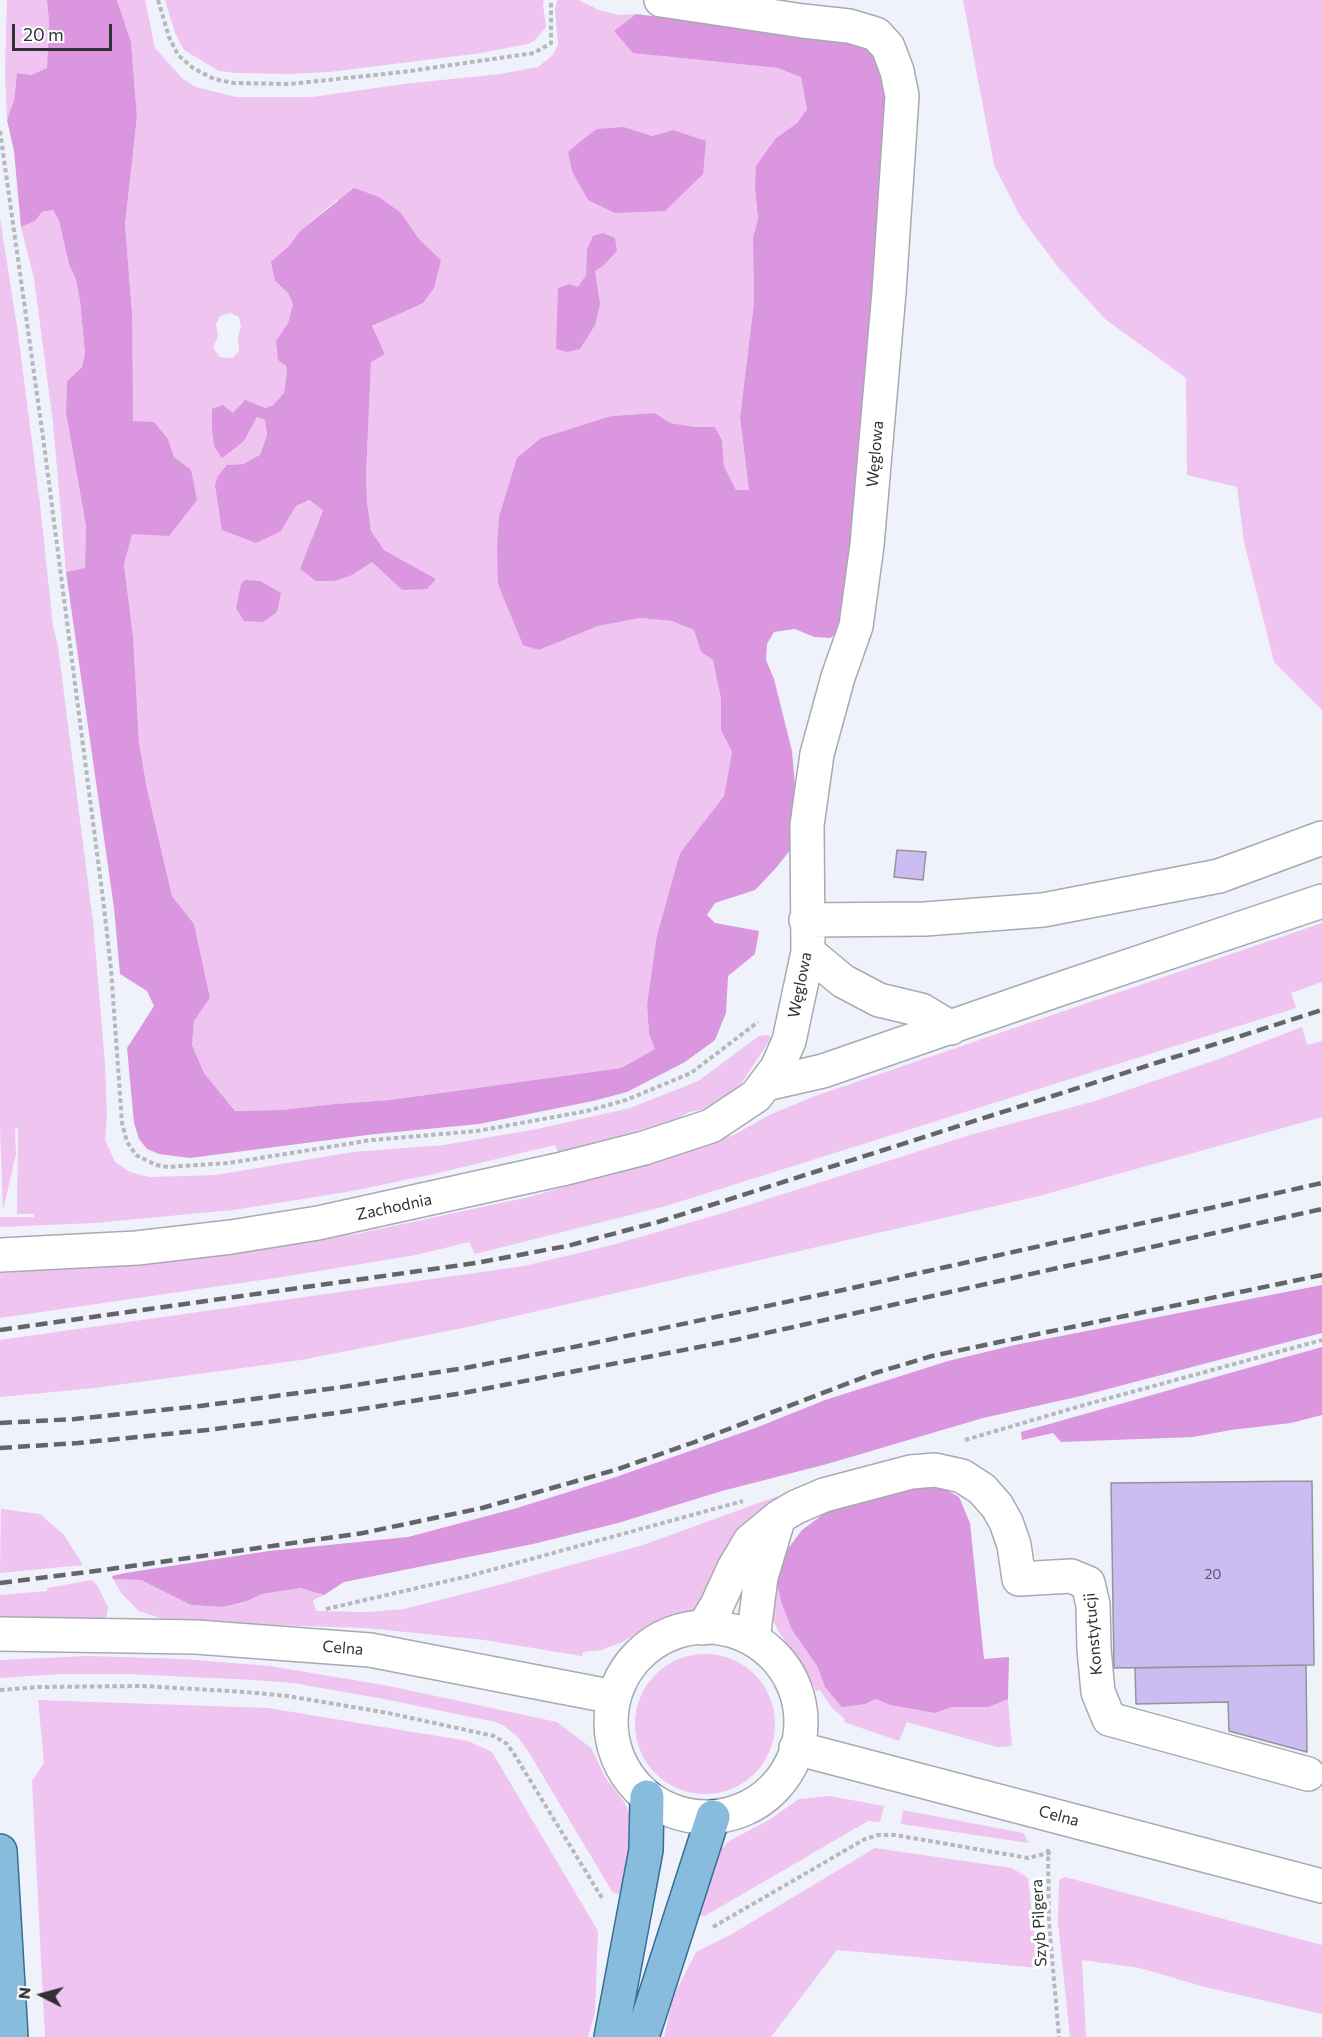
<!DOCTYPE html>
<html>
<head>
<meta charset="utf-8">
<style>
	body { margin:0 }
	#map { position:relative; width:1322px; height:2037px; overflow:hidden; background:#eff2fa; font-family:Commissioner,sans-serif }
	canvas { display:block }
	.north { position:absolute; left:12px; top:1965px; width:60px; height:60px; -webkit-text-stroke:4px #fff; paint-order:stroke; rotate:276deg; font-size:16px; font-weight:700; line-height:24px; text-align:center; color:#303134 }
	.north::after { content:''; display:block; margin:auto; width:21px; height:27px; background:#303134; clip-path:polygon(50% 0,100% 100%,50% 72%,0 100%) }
	.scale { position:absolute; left:12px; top:24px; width:100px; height:27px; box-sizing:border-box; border:3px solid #303134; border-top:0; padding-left:8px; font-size:18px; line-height:21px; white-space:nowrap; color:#303134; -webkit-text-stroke:4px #fff; paint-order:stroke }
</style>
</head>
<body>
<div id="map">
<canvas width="1322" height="2037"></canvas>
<div class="north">N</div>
<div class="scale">20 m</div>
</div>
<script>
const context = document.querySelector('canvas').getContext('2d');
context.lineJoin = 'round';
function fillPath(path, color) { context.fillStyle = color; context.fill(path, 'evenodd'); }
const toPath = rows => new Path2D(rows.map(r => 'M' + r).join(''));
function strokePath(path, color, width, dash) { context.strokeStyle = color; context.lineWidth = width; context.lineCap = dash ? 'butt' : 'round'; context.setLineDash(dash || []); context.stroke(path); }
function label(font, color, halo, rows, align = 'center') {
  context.font = font + ' Commissioner,sans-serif'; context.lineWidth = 6; context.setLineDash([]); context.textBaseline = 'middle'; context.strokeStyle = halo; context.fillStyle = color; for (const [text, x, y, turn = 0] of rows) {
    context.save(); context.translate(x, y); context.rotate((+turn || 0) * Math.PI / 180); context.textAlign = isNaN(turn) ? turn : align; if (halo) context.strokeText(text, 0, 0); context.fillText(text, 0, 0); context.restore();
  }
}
const green = toPath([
	[7,0,47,0,49,22,47,68,31,75,17,73,14,100,7,120,5,73],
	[117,0,145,0,155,48,183,79,196,87,236,97,312,97,404,84,500,74,538,67,553,55,558,44,555,9,557,0,579,0,599,10,619,15,636,14,614,31,661,56,778,68,801,76,807,109,797,123,776,138,755,188,758,220,753,238,754,302,740,418,749,491,736,490,724,466,722,440,715,427,695,427,670,423,655,413,611,416,541,438,498,584,511,612,539,650,598,626,640,618,672,621,695,630,701,652,713,660,721,699,721,730,732,752,724,796,680,853,647,1005,649,1034,655,1049,621,1068,390,1100,335,1104,281,1110,235,1111,204,1073,192,1045,194,1021,210,998,194,924,172,896,147,789,139,741,133,636,124,565,132,533,191,471,174,457,168,439,132,421,132,312,125,225,137,117,131,42],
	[624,127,652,136,673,130,665,211],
	[337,200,401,213,419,239,441,260,390,317,372,327,385,353,371,362,366,476,367,501,371,531,384,550,436,579,402,590,372,562,351,575,312,537,323,509,308,500,296,506,281,531,227,465,243,464,261,455,267,435,265,420,257,417,244,441,223,405,233,413,264,408,273,405,284,393,287,371,276,341,288,323,293,304,288,293,275,281,289,246,300,231],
	[587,249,603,266,595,271,595,281,557,298,569,284,578,288,586,275],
	[230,313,239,317,241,326,238,337,239,351,232,358,220,357,213,348,218,336,216,324,220,316],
	[165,0,544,0,543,5,546,27,534,41,528,44,481,53,329,72,290,74,237,73,219,71,184,50,175,33],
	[963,0,1322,0,1322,710,1274,662,1244,542,1237,487,1187,475,1186,378,1105,319,1058,267,1020,216,994,165],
	[53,210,59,221,69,264,76,280,80,301,85,353,82,367,67,381,66,413,86,526,85,569,66,572,53,423,34,278,21,227,35,221,42,212],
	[0,218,18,333,40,504,53,626,58,646,93,922,105,1064,107,1116,105,1140,115,1162,130,1172,149,1177,216,1175,353,1152,444,1145,537,1129,630,1108,698,1081,759,1036,769,1035,771,1038,741,1084,722,1099,701,1110,689,1112,677,1120,558,1152,555,1145,434,1174,347,1192,233,1210,95,1223,0,1227,0,1217,34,1217,34,1214,17,1214,18,1128,15,1129,16,1154,3,1210,0,1126],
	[1322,923,1322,982,1291,993,1296,1008,666,1206,475,1254,469,1242,416,1255,282,1277,0,1318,0,1273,192,1258,356,1234,529,1197,648,1163,734,1135,769,1115,815,1096],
	[1302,1027,1307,1045,1322,1041,1322,1117,1039,1196,468,1327,301,1360,95,1388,0,1397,0,1340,524,1266,612,1245,723,1213,970,1135,1095,1101,1219,1059],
	[778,1496,748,1526,697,1611,671,1616,656,1622,622,1642,601,1650,583,1652,582,1656,484,1640,366,1628,183,1622,160,1618,139,1611,122,1594,113,1579,141,1580,191,1605,223,1607,247,1601,262,1594,300,1588,324,1595,313,1600,316,1611,368,1612,404,1609,499,1585,643,1545],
	[1,1509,40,1514,64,1535,83,1565,0,1573],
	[776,1577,792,1630,817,1666,825,1687,865,1704,876,1699,890,1705,935,1713,952,1707,989,1707,1008,1699,1012,1746,997,1747,907,1722,899,1741,844,1722,845,1719,832,1708,820,1690,816,1691,800,1661,778,1631,772,1617],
	[92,1580,97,1585,108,1607,107,1615,104,1621,0,1622,0,1595,47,1591,47,1588],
	'635 1724a70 70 0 1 1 140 0a70 70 0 1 1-140 0Z',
	[88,1656,183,1659,270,1666,384,1685,557,1722,591,1748,605,1777,624,1802,634,1825,627,1896,613,1893,528,1751,517,1736,504,1726,495,1722,384,1699,293,1683,253,1680,130,1674,61,1674,0,1678,0,1660],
	[38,1700,268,1708,468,1741,492,1752,598,1931,595,2013,588,2037,45,2037,32,1781,44,1763],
	[830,1796,884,1806,880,1822,868,1821,705,1916,691,1914,710,1860,729,1841,769,1820,799,1799],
	[903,1810,1023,1833,1029,1843,901,1824],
	[875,1848,1012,1868,1028,1878,1038,1968,837,1950,771,2037,664,2037,673,1997,696,1952,732,1934],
	[1065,1877,1322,1945,1322,2014,1201,1986,1140,1968,1082,1960,1086,2037,1070,2037,1058,1923,1059,1880]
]);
const forest = toPath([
	[47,0,117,0,131,42,137,117,125,225,132,312,133,421,154,422,168,439,174,457,191,470,197,500,169,536,132,534,124,565,133,636,139,742,147,789,172,896,194,924,210,998,194,1021,192,1045,204,1073,235,1111,281,1110,335,1104,390,1100,621,1068,655,1049,649,1034,647,1005,657,936,680,853,724,796,732,752,721,730,721,699,713,660,701,652,694,630,672,621,640,618,598,626,539,650,523,645,498,584,497,547,499,517,517,458,541,438,611,416,655,413,670,423,695,427,715,427,722,440,724,466,736,490,749,490,740,418,754,302,753,238,758,219,755,188,756,166,776,138,797,123,807,109,801,77,778,68,633,53,614,31,636,14,848,41,869,50,882,69,887,92,882,160,856,501,842,630,830,638,814,637,795,629,774,632,767,644,766,660,774,679,792,751,796,797,794,845,776,868,755,890,715,903,707,915,715,923,759,931,755,954,728,976,726,1013,715,1040,685,1062,627,1092,593,1101,479,1124,375,1134,190,1158,159,1154,147,1149,139,1139,134,1123,127,1048,154,1006,147,991,120,974,114,908,66,572,85,568,86,526,66,413,67,381,82,367,85,353,80,301,76,280,69,264,59,221,53,210,42,212,35,221,21,227,14,151,7,120,14,100,17,73,31,75,47,68,49,22],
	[624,127,652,136,673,130,706,141,703,174,665,211,615,213,588,200,572,171,568,152,586,137,597,129],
	[354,188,379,197,401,213,419,239,441,260,434,288,423,303,372,326,385,354,371,362,366,476,367,502,371,531,384,550,436,579,427,589,402,590,372,562,352,575,335,581,316,581,300,569,323,510,309,500,296,506,281,531,256,543,222,530,215,485,218,476,227,465,243,464,260,455,267,435,265,420,257,417,244,441,222,458,214,446,212,429,212,409,223,405,233,413,245,400,265,408,273,405,284,393,287,371,286,366,278,360,276,341,288,323,293,304,288,293,275,281,271,262,289,246,300,231],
	[603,233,615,238,617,251,603,266,595,271,600,304,595,325,580,349,567,352,556,349,558,288,569,284,578,287,586,275,587,249,593,236],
	[245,580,260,581,281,593,277,612,263,622,244,621,236,608,241,584],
	[1322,1285,1322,1333,1081,1396,983,1418,827,1464,722,1491,618,1523,533,1544,344,1582,324,1595,300,1588,262,1594,247,1601,223,1607,191,1605,141,1580,113,1579,112,1576,125,1573,269,1551,408,1537,517,1508,613,1478,758,1427,825,1400,948,1361,1015,1345],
	[1322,1347,1322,1415,1291,1423,1231,1430,1193,1437,1061,1442,1053,1433,1022,1440,1021,1432],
	[917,1487,943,1488,959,1497,970,1523,984,1659,1009,1657,1008,1699,989,1707,952,1707,935,1713,890,1705,876,1699,865,1704,842,1707,825,1687,817,1666,792,1630,781,1601,776,1577,787,1550,802,1530,825,1513,878,1496]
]);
const building = toPath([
	[897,850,926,852,923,880,894,877,897,850],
	[1312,1481,1314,1665,1114,1668,1111,1483,1312,1481],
	[1306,1665,1307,1752,1229,1731,1228,1702,1136,1704,1135,1668,1306,1665]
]);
const path = toPath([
	[158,0,169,37,178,55,193,68,214,79,234,83,290,84,403,72,534,53,551,43,551,0],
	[0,131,43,437,104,907,111,969,122,1123,127,1142,136,1155,156,1165,168,1167,229,1163,372,1140,477,1131,587,1111,626,1100,691,1073,758,1022],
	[965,1440,1084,1405,1322,1340],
	[326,1609,469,1576,743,1501],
	[0,1690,38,1687,144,1686,245,1692,288,1696,388,1713,494,1736,507,1744,514,1754,602,1898],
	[1048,1849,1049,1923,1059,2037],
	[713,1927,865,1839,878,1835,895,1835,1028,1858,1053,1852]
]);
const minor = toPath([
	[806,920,925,919,1043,910,1219,876,1322,838],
	[808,952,843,981,879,1000,921,1010,951,1028],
	[766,1084,823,1071,1057,990,1322,901],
	[0,1255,137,1248,231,1237,318,1223,562,1169,644,1148,711,1126,756,1096,777,1068,789,1041,808,952,807,825,817,754,838,677,856,626,867,545,889,292,902,96,897,71,888,47,876,34,849,26,803,21,661,0],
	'611 1722a95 95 0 1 1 190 0a95 95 0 1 1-190 0Z',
	[703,1628,717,1605,734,1568,750,1541,779,1517,796,1507,824,1495,911,1472,935,1470,962,1476,982,1489,997,1506,1006,1522,1014,1545,1019,1579,1071,1576,1088,1583,1093,1605,1094,1649,1098,1692,1109,1719,1308,1774],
	[0,1634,196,1637,370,1650,614,1697],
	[753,1639,761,1577,779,1517],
	[796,1748,1322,1886]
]);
const major = toPath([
	[0,1851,11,2037],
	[611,2037,646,1850,647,1797],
	[642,2037,713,1817]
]);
const rail = toPath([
	[0,1330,476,1263,567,1246,658,1222,1322,1010],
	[0,1423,75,1419,200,1406,336,1388,465,1368,584,1345,852,1288,1322,1183],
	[0,1448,78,1443,207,1430,336,1413,463,1393,735,1340,1322,1209],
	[0,1583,104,1570,363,1533,482,1508,615,1470,692,1443,875,1373,932,1356,1322,1275]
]);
const numberNames = [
	["20",1213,1574]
];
const streetNames = [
	["Węglowa",875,454,-85],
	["Węglowa",800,985,-79],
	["Zachodnia",394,1207,-12],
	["Konstytucji",1093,1634,-95],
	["Celna",343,1648,5],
	["Celna",1059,1816,15],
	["Szyb Pilgera",1039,1923,-93]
];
fillPath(green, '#efc4f0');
fillPath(forest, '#da96de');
fillPath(building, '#cbbdf2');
strokePath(building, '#94939a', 1.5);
strokePath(minor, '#a7aab1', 36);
strokePath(major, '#366f93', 36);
strokePath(path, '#b6b8bf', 4, [4.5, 3]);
strokePath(minor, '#fff', 33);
strokePath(major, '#88bcdd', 33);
strokePath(rail, '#636569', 4.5, [12, 6]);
label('14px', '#575464', null, numberNames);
label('16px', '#303134', '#fff', streetNames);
</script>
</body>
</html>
